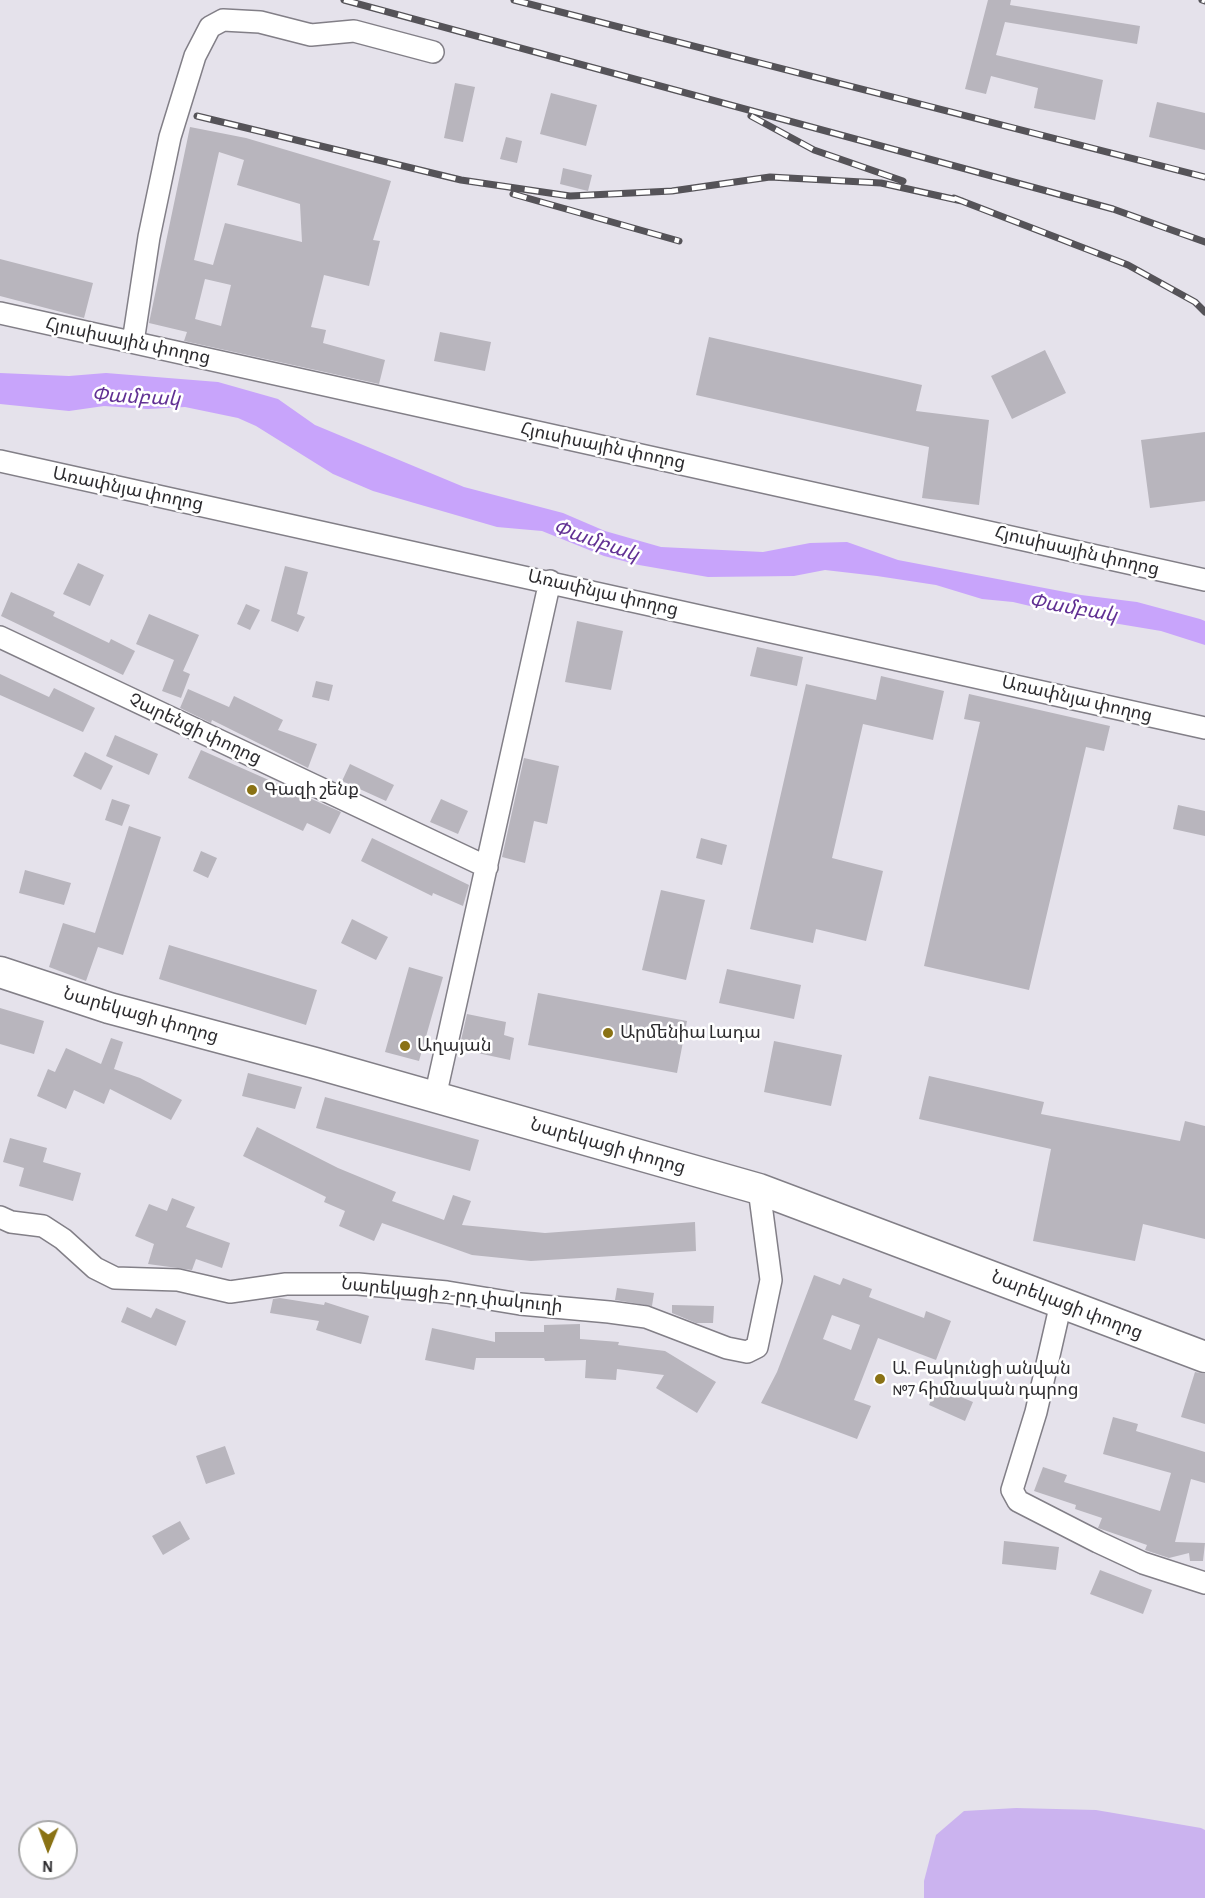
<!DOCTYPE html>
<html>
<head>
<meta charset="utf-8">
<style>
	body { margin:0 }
	#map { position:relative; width:1205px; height:1898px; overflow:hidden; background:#e5e2eb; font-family:"Alegreya Sans",sans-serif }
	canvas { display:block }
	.north { position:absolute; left:18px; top:1820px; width:60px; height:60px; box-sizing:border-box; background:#fff; border:2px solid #ababac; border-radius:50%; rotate:181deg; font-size:16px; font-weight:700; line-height:24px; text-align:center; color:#2d2c2f }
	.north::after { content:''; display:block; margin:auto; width:21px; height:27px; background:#8a7214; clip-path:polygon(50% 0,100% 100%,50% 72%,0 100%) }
</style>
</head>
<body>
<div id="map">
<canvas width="1205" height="1898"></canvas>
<div class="north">N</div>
</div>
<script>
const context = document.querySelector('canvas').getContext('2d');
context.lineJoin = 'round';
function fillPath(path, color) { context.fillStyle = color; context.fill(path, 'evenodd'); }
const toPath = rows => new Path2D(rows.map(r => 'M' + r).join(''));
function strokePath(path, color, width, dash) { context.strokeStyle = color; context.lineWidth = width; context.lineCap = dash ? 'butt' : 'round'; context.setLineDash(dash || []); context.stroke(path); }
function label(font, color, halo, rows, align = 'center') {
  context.font = font + ' "Alegreya Sans","Noto Sans Armenian",sans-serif'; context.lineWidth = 5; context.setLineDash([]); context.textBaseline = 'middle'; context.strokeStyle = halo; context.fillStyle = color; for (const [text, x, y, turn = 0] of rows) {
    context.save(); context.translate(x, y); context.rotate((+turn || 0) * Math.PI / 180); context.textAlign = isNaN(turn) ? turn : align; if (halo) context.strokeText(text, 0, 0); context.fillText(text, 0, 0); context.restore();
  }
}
const green = toPath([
	[1016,1808,1096,1810,1201,1828,1205,1830,1205,1898,924,1898,924,1881,936,1835,964,1811]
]);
const water = toPath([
	[0,373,69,376,106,373,218,382,278,399,315,425,464,487,563,513,605,531,661,547,763,552,810,543,847,542,898,560,1081,595,1137,602,1200,619,1205,621,1205,645,1161,631,1077,617,1013,602,982,599,936,585,877,576,825,570,794,576,708,577,639,565,604,556,542,531,497,527,373,491,333,474,256,426,238,418,185,407,148,409,104,406,69,411,0,404]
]);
const building = toPath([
	[988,0,1011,0,1010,5,1140,26,1137,44,1005,22,996,55,1103,80,1095,120,1034,108,1038,88,991,76,986,94,965,89],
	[455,83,475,87,463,142,444,138],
	[551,93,597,105,586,146,540,134],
	[1157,102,1205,113,1205,150,1149,137],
	[190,127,246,138,391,181,373,240,380,241,369,286,324,275,311,327,326,330,323,343,385,360,379,384,184,341,187,332,149,323],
	[219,152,244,160,237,185,300,204,302,242,225,223,213,265,194,260],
	[205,279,231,285,221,326,195,319],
	[506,137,522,141,517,163,500,159],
	[563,168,592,175,588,191,560,184],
	[0,259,93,283,84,318,0,296],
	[440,332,491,342,485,371,434,361],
	[709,337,922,385,916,411,989,420,979,505,922,498,929,447,696,395],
	[1045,350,1066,393,1012,419,991,376],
	[1205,432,1205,501,1150,508,1141,440],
	[78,563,104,575,90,606,63,594],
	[285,566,308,572,297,614,305,617,298,632,271,621],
	[11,592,55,612,53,616,109,643,111,639,135,651,123,675,1,616],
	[246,604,260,610,250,630,237,624],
	[149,614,199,635,183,671,190,674,181,698,162,691,174,660,136,644],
	[577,621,623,631,611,690,565,682],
	[757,647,803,657,797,686,750,676],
	[0,674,49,697,54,688,95,708,83,732,0,695],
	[881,676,944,691,933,740,863,724,832,858,883,871,866,941,816,929,813,943,750,929,806,684,876,700],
	[316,681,333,685,329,701,312,697],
	[188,689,229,707,234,696,283,720,278,730,317,744,308,768,212,720,211,723,180,708],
	[969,694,1110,726,1104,751,1086,747,1029,990,924,966,980,722,964,719],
	[115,735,158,754,149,775,106,756],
	[201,750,341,812,330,834,307,823,303,831,188,778],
	[85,752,113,766,101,790,73,776],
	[524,758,559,766,547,824,534,821,525,863,502,857],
	[350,764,394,785,386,801,342,781],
	[112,799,130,805,122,826,105,820],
	[441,799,468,811,458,834,430,822],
	[1178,805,1205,811,1205,836,1173,829],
	[129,826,161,837,123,955,98,947,86,981,49,967,63,923,95,933],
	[372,838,469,885,463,906,433,893,432,896,361,861],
	[701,838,727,845,722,865,696,858],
	[201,851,217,858,208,878,193,871],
	[25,870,71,883,64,905,19,893],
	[661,890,705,900,686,980,642,970],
	[352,919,388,937,376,960,341,943],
	[169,945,317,990,306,1025,159,979],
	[409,967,443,977,419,1061,385,1052],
	[727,969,801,985,794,1019,719,1003],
	[538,993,687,1021,677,1073,528,1045],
	[0,1008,44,1021,34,1054,0,1044],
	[467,1014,506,1022,504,1035,514,1038,510,1060,459,1049],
	[111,1038,123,1042,114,1069,140,1078,182,1100,171,1120,110,1089,104,1104,74,1090,66,1109,37,1096,48,1069,55,1072,66,1048,101,1064],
	[774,1041,842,1055,831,1106,764,1092],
	[248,1073,302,1087,295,1109,242,1096],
	[929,1076,1044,1102,1041,1114,1180,1141,1185,1121,1205,1126,1205,1239,1143,1224,1135,1261,1033,1241,1051,1149,919,1119],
	[325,1097,479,1140,470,1171,316,1128],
	[257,1127,338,1168,396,1192,392,1201,444,1220,453,1195,471,1201,462,1225,545,1233,695,1222,696,1251,531,1261,472,1255,382,1223,374,1241,339,1226,345,1211,324,1202,326,1197,243,1156],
	[10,1138,47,1148,43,1162,81,1173,73,1201,19,1186,24,1168,3,1162],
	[172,1198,195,1207,186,1227,230,1243,222,1268,196,1259,192,1270,148,1264,154,1244,135,1236,149,1204,167,1211],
	[814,1275,840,1285,843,1278,872,1289,869,1297,924,1318,926,1311,951,1321,936,1360,878,1338,854,1400,871,1406,857,1439,761,1403,777,1372],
	[832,1315,860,1325,851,1350,823,1339],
	[617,1288,654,1293,652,1306,615,1300],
	[280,1298,324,1305,325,1302,369,1316,361,1344,316,1330,319,1321,270,1313,273,1299],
	[672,1305,714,1306,713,1323,696,1323,672,1313],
	[127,1307,151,1318,156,1308,186,1321,176,1346,121,1322],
	[580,1324,580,1339,619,1342,618,1345,665,1351,716,1382,697,1413,656,1388,664,1375,617,1369,616,1380,585,1378,586,1360,545,1361,544,1358,476,1358,474,1370,425,1360,432,1328,495,1342,495,1332,544,1332,544,1325],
	[1195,1372,1205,1374,1205,1424,1181,1417],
	[937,1387,973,1402,965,1421,929,1405],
	[1113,1417,1138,1424,1136,1431,1205,1452,1205,1483,1191,1479,1175,1542,1205,1543,1203,1561,1190,1561,1189,1553,1169,1558,1145,1550,1147,1545,1098,1528,1102,1518,1075,1509,1076,1505,1034,1491,1043,1467,1067,1475,1064,1482,1160,1511,1171,1473,1103,1454],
	[225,1446,235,1474,206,1484,196,1456],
	[180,1521,190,1539,163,1555,152,1536],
	[1004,1541,1059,1547,1056,1570,1002,1564],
	[1100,1570,1152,1590,1143,1614,1090,1594]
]);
const minor = toPath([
	[0,313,1205,580],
	[133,342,149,237,170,137,195,56,210,27,223,20,260,22,311,35,354,31,433,52],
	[0,461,1205,728],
	[0,637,487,867],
	[435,1097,550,581],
	[0,1217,11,1222,43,1226,63,1239,95,1268,115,1278,178,1280,230,1292,286,1284,358,1284,447,1292,520,1304,609,1312,646,1317,727,1348,747,1352,757,1347,771,1280,759,1189],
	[1061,1303,1036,1412,1012,1490,1018,1501,1098,1542,1143,1563,1205,1583]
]);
const highway = toPath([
	[0,972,109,1008,315,1063,759,1189,1205,1357]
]);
const rail = toPath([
	[344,0,1113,209,1205,242],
	[514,0,1205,177],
	[1202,0,1205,1],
	[197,116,461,180,570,196,672,191,770,177,881,183,962,201],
	[751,116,814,150,903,181],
	[513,194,679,241],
	[954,198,1128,265,1195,302,1205,312]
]);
const markers = [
	[252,790,6,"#8a7214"],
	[608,1033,6,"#8a7214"],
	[405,1046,6,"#8a7214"],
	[880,1379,6,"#8a7214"]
];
const streetNames = [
	["Հյուսիսային փողոց",128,341,12],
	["Հյուսիսային փողոց",603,446,12],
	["Առափնյա փողոց",128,489,12],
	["Հյուսիսային փողոց",1077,551,13],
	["Առափնյա փողոց",603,593,13],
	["Առափնյա փողոց",1077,699,13],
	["Չարենցի փողոց",195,729,25],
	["Նարեկացի փողոց",141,1015,16],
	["Նարեկացի փողոց",608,1146,16],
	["Նարեկացի 2-րդ փակուղի",452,1295,6],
	["Նարեկացի փողոց",1067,1305,21]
];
const poiNames = [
	["Գազի շենք",264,790],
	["Արմենիա Լադա",620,1033],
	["Աղայան",417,1046],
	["Ա. Բակունցի անվան",892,1369],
	["№7 հիմնական դպրոց",892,1390]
];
const waterNames = [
	["Փամբակ",136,397,3],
	["Փամբակ",596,541,19],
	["Փամբակ",1073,608,10]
];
fillPath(green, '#cbb3ef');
fillPath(water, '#c8a4fb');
fillPath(building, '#b8b5bd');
strokePath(minor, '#827f87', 24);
strokePath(highway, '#827f87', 33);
strokePath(minor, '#fff', 21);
strokePath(highway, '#fff', 30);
strokePath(rail, '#555358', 7);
strokePath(rail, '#fff', 4.5, [14]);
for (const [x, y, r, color] of markers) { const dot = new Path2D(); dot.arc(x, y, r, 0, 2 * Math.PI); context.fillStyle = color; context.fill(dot); strokePath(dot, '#fff', 2); }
label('18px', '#2d2c2f', '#fff', streetNames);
label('18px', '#2d2c2f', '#fff', poiNames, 'left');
label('italic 20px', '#613093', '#fff', waterNames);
</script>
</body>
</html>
